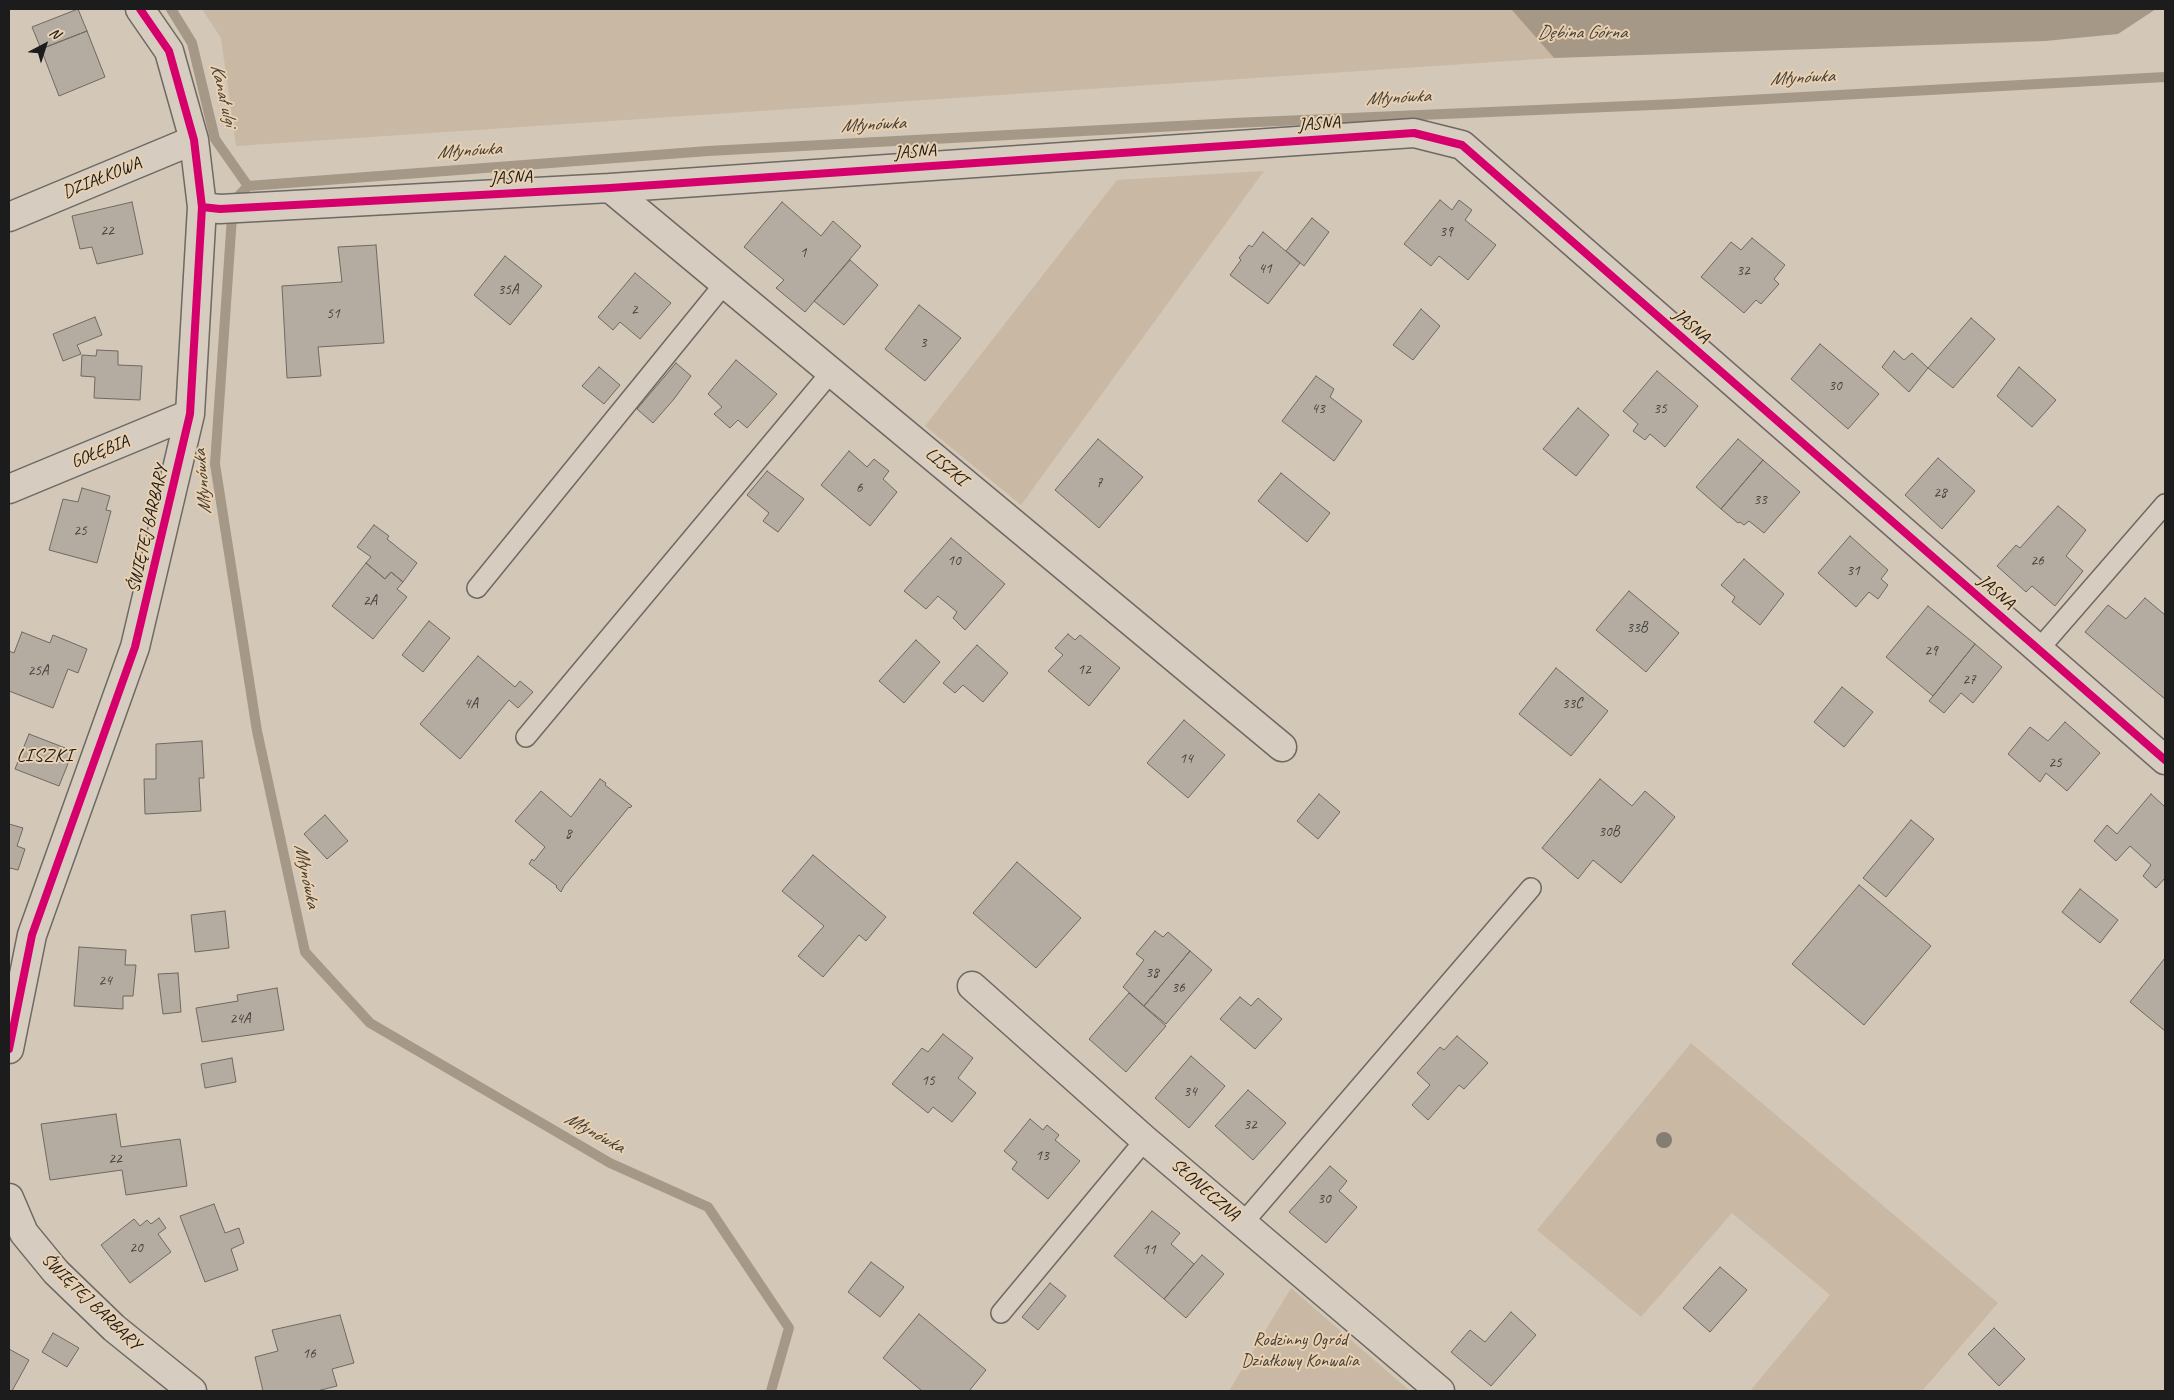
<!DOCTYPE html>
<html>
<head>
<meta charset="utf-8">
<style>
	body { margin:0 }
	#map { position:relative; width:2174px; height:1400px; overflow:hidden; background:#d3c7b7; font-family:Caveat,sans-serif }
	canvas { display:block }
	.frame { position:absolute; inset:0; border:10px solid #1c1c1c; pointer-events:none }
	.north { position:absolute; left:20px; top:20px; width:50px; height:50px; -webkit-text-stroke:4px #e8d0b0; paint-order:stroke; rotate:40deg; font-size:14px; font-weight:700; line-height:20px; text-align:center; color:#1c1c1c }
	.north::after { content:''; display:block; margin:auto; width:18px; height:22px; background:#1c1c1c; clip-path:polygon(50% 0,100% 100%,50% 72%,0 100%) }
</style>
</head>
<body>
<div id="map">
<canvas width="2174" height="1400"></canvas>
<div class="frame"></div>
<div class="north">N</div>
</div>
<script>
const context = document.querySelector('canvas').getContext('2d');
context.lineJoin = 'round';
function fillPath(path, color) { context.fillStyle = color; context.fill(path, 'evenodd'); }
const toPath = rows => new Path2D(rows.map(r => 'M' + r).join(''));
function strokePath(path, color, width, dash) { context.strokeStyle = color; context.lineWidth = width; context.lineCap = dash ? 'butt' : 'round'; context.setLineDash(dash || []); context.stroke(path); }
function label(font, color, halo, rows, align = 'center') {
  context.font = font + ' Caveat,sans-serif'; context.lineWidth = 4; context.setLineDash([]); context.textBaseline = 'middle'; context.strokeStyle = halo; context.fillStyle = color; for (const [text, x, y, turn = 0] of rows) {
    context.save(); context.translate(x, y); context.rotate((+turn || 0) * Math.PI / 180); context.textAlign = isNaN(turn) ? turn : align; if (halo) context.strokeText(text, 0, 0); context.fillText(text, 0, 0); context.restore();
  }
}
const green = toPath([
	[202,9,1511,9,1554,58,236,146,221,38],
	[1264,171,1021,505,925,426,1117,180],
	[1691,1043,1998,1303,1922,1391,1750,1391,1830,1295,1732,1213,1641,1317,1537,1230],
	[1291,1288,1410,1391,1229,1391]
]);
const water = toPath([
	[1511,9,2156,9,2118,34,2045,41,1554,58]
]);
const stream = toPath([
	[171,9,192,43,215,139,248,186],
	[771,1391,789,1328,708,1207,610,1163,370,1023,305,952,257,731,215,464,233,202,248,186,708,151,1234,123,1676,104,2165,77]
]);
const building = toPath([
	[78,9,87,31,41,49,32,27,78,9],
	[87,31,105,77,59,96,41,49,87,31],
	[1440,200,1452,210,1459,200,1472,210,1465,220,1496,245,1468,280,1439,256,1431,266,1404,244,1440,200],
	[132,202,143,254,97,264,92,247,80,249,72,216,132,202],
	[782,202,821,236,833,221,861,246,805,312,776,288,784,280,744,247,782,202],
	[1312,218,1329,232,1304,266,1286,251,1312,218],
	[1263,232,1300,263,1268,304,1230,275,1241,260,1239,258,1249,245,1252,247,1263,232],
	[1752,238,1785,265,1774,279,1779,284,1761,304,1756,300,1744,313,1701,277,1731,242,1741,250,1752,238],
	[376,245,384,343,318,347,321,376,287,378,282,286,342,282,338,247,376,245],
	[505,256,542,286,510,325,474,295,505,256],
	[850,260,878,285,844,325,814,301,850,260],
	[635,273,671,303,640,339,620,322,613,330,598,317,635,273],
	[919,305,961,338,925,381,885,349,919,305],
	[1421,309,1440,326,1413,360,1393,345,1421,309],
	[95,317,102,335,77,345,81,354,63,361,53,334,95,317],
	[1971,318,1995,339,1953,388,1928,368,1971,318],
	[1820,344,1879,394,1848,429,1791,379,1820,344],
	[97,350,118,351,118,365,142,366,140,400,94,398,95,377,81,376,82,355,96,356,97,350],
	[1894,351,1904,360,1912,353,1928,368,1909,392,1882,367,1894,351],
	[736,360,777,394,747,428,738,420,730,428,714,414,722,407,708,394,736,360],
	[676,363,691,376,674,399,653,423,637,409,676,363],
	[599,367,620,385,604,404,582,386,599,367],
	[2019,367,2056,400,2032,427,1997,396,2019,367],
	[1657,371,1698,406,1665,447,1650,434,1645,440,1633,431,1638,424,1623,411,1657,371],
	[1316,376,1334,389,1330,397,1362,421,1334,461,1282,421,1316,376],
	[1578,408,1609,435,1576,476,1543,449,1578,408],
	[1098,439,1143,477,1099,528,1055,490,1098,439],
	[1738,439,1763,460,1721,509,1696,487,1738,439],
	[849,451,867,467,874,459,889,471,883,479,897,492,870,526,821,485,849,451],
	[1938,458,1975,491,1942,529,1905,495,1938,458],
	[1763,460,1800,492,1764,533,1749,521,1744,525,1740,522,1738,523,1721,509,1763,460],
	[767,471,804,499,778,532,763,521,769,513,747,495,767,471],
	[1281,473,1330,513,1307,542,1258,501,1281,473],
	[82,488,110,496,106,510,111,511,97,563,49,550,63,499,78,502,82,488],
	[2058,506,2086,530,2066,556,2083,571,2055,606,2032,586,2026,592,1997,566,2016,545,2020,548,2058,506],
	[374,525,389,536,387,539,417,563,403,582,391,572,385,579,366,563,371,557,357,547,374,525],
	[1850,536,1888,570,1881,579,1888,585,1878,599,1869,592,1856,607,1818,573,1850,536],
	[951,538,1005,584,965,630,953,618,957,612,938,596,926,609,904,591,951,538],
	[1744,559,1784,594,1760,625,1732,602,1735,597,1721,585,1744,559],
	[366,563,385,579,391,572,403,582,397,589,407,597,373,639,332,606,366,563],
	[1629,591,1679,633,1646,672,1596,630,1629,591],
	[2145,598,2165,615,2165,699,2085,632,2108,605,2126,619,2145,598],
	[1928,606,1975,644,1933,696,1886,657,1928,606],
	[429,621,450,638,423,672,402,655,429,621],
	[22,632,50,643,53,635,87,649,78,673,68,669,53,708,9,691,9,651,14,653,22,632],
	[1068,634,1075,640,1080,635,1120,668,1089,706,1048,671,1063,655,1055,648,1068,634],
	[916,640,940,662,904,703,879,681,916,640],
	[1975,644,2002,667,1973,703,1961,693,1944,713,1929,701,1975,644],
	[977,645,1008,673,983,702,963,685,955,693,943,683,977,645],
	[478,656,515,687,520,681,533,692,518,708,509,700,460,759,420,724,478,656],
	[1556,668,1608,711,1571,756,1519,714,1556,668],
	[1842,687,1873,712,1844,747,1814,722,1842,687],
	[1184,720,1225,755,1188,798,1147,763,1184,720],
	[2065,722,2100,753,2067,791,2046,773,2040,782,2008,754,2030,727,2048,741,2065,722],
	[29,734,73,751,59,786,15,769,29,734],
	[202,741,204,778,199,778,201,811,145,814,144,779,156,779,156,744,202,741],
	[600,779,606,783,605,785,632,806,630,808,629,807,564,886,561,892,556,887,557,886,529,864,532,859,534,861,545,847,515,821,541,791,571,817,600,779],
	[1600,779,1632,806,1645,791,1675,817,1621,883,1593,860,1578,879,1542,848,1600,779],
	[1319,794,1340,812,1318,839,1297,821,1319,794],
	[2151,794,2165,807,2165,878,2156,888,2143,876,2151,865,2130,846,2116,861,2094,841,2107,825,2117,834,2151,794],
	[325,815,348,841,327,859,304,834,325,815],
	[1911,820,1934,839,1886,897,1863,878,1911,820],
	[9,824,23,828,17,846,25,849,18,870,10,868,9,872,9,824],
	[813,855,886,917,866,941,859,935,823,977,798,956,824,926,782,891,813,855],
	[1017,862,1081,918,1036,968,973,913,1017,862],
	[1859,885,1931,946,1864,1025,1792,964,1859,885],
	[2080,889,2118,920,2100,943,2062,912,2080,889],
	[225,911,229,948,195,952,191,915,225,911],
	[1155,931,1163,937,1168,932,1190,951,1144,1006,1123,987,1144,960,1136,954,1155,931],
	[79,947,126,950,125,965,136,965,133,996,123,996,123,1009,74,1006,79,947],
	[1190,951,1212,970,1166,1024,1144,1006,1190,951],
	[2165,958,2165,1031,2130,1002,2165,958],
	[178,973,181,1012,163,1014,158,974,178,973],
	[277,988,284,1030,202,1042,196,1008,238,1001,237,995,277,988],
	[1129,993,1166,1026,1126,1072,1089,1039,1129,993],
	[1240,997,1251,1006,1258,998,1282,1019,1255,1049,1220,1019,1240,997],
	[943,1034,973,1058,958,1078,976,1093,952,1122,933,1107,928,1113,892,1084,922,1048,928,1052,943,1034],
	[1457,1036,1488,1063,1464,1089,1459,1085,1428,1120,1412,1105,1430,1085,1417,1073,1440,1047,1444,1050,1457,1036],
	[1191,1056,1225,1086,1189,1128,1155,1098,1191,1056],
	[232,1058,236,1082,205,1088,201,1064,232,1058],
	[1248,1090,1286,1123,1253,1160,1215,1126,1248,1090],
	[116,1114,121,1147,180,1139,187,1186,126,1195,122,1170,50,1180,41,1124,116,1114],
	[1030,1119,1043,1130,1047,1125,1059,1135,1055,1140,1080,1161,1048,1199,1012,1169,1017,1162,1004,1151,1030,1119],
	[1330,1166,1347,1181,1339,1191,1357,1207,1326,1243,1289,1212,1330,1166],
	[214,1204,225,1233,239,1228,244,1243,231,1249,238,1270,205,1282,180,1216,214,1204],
	[1152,1211,1180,1233,1171,1244,1194,1264,1164,1299,1114,1256,1152,1211],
	[159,1218,166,1228,158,1234,171,1252,130,1283,101,1245,134,1219,140,1226,147,1220,151,1224,159,1218],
	[1202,1255,1224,1274,1186,1318,1164,1299,1202,1255],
	[871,1262,904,1287,880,1317,848,1292,871,1262],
	[1720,1267,1747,1290,1710,1332,1683,1308,1720,1267],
	[1050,1283,1066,1296,1038,1330,1022,1317,1050,1283],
	[1511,1312,1536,1335,1491,1386,1451,1352,1470,1330,1485,1342,1511,1312],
	[919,1314,986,1370,969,1391,922,1391,883,1358,919,1314],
	[340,1315,354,1363,332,1369,337,1386,317,1391,263,1391,255,1357,278,1351,272,1330,340,1315],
	[1994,1328,2025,1359,1999,1386,1968,1354,1994,1328],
	[53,1333,79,1348,67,1367,42,1352,53,1333],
	[9,1349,29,1360,12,1391,9,1391,9,1349]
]);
const lane = toPath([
	[477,588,725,283],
	[2039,649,2165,504],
	[526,737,832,371],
	[1243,1223,1531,888],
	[1001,1313,1145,1140]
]);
const street = toPath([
	[610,188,1282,747],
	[202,207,220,209,610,188,1414,133,1462,145,2165,760],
	[9,217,194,140],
	[9,489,190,414],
	[972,986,1145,1140,1440,1391],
	[9,1049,32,935,135,647,190,414,202,207,194,140,169,51,140,9],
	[9,1198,24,1233,56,1272,114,1328,192,1391]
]);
const cycleway = toPath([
	[202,207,220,209,610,188,1414,133,1462,145,2165,760],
	[9,1049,32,935,135,647,190,414,202,207,194,140,169,51,140,9]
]);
const trees = [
	[1664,1140]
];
const numberNames = [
	["22",107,231],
	["39",1446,232],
	["1",803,253],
	["41",1265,269],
	["32",1743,271],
	["35A",508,290],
	["2",634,310],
	["51",333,314],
	["3",923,343],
	["30",1835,386],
	["43",1318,409],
	["35",1660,409],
	["7",1099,483],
	["6",859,488],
	["28",1940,493],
	["33",1760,500],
	["25",80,531],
	["10",954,561],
	["26",2037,561],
	["31",1853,571],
	["2A",370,601],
	["33B",1637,628],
	["29",1931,651],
	["12",1084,670],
	["25A",38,671],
	["27",1969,680],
	["4A",471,704],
	["33C",1572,704],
	["14",1186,759],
	["25",2055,763],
	["30B",1609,832],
	["8",568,834],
	["38",1152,973],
	["24",105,981],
	["36",1178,988],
	["24A",240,1019],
	["15",928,1081],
	["34",1190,1092],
	["32",1250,1125],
	["13",1042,1156],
	["22",115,1159],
	["30",1324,1199],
	["20",136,1248],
	["11",1149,1250],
	["16",309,1354]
];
const streetNames = [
	["JASNA",1319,124,-4],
	["JASNA",915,152,-4],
	["DZIAŁKOWA",102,178,-22],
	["JASNA",511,178,-3],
	["JASNA",1691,326,41],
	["GOŁĘBIA",100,452,-22],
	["LISZKI",946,467,40],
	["ŚWIĘTEJ BARBARY",148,529,-77],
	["JASNA",1996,592,41],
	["SŁONECZNA",1205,1190,41],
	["ŚWIĘTEJ BARBARY",91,1302,44]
];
const parkNames = [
	["Rodzinny Ogród",1300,1340],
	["Działkowy Konwalia",1300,1361]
];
const waterNames = [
	["Dębina Górna",1582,33],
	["Młynówka",1802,78,-3],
	["Kanał ulgi",223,95,77],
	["Młynówka",1398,98,-3],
	["Młynówka",873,125,-3],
	["Młynówka",469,151,-4],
	["Młynówka",203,482,-95],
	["Młynówka",306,876,78],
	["Młynówka",594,1133,29]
];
const neighbourhoodNames = [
	["LISZKI",45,756]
];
fillPath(green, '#c9b8a3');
fillPath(water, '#a69887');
strokePath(stream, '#a69887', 10);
fillPath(building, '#b5aca1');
strokePath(building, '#6e6962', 1);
strokePath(lane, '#6e6962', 22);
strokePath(street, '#6e6962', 31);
strokePath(lane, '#d6ccc0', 19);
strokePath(street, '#d6ccc0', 28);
strokePath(cycleway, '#d6006c', 8);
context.fillStyle = '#857d72';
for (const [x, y] of trees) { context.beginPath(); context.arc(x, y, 8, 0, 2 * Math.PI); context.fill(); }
label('15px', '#42403d', null, numberNames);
label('18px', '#1c1c1c', '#e8d0b0', streetNames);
label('18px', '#45403a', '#e8d0b0', parkNames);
label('italic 19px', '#46403a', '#e8d0b0', waterNames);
context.letterSpacing = '1px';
label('19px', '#1c1c1c', '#e8d0b0', neighbourhoodNames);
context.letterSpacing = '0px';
</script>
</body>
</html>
